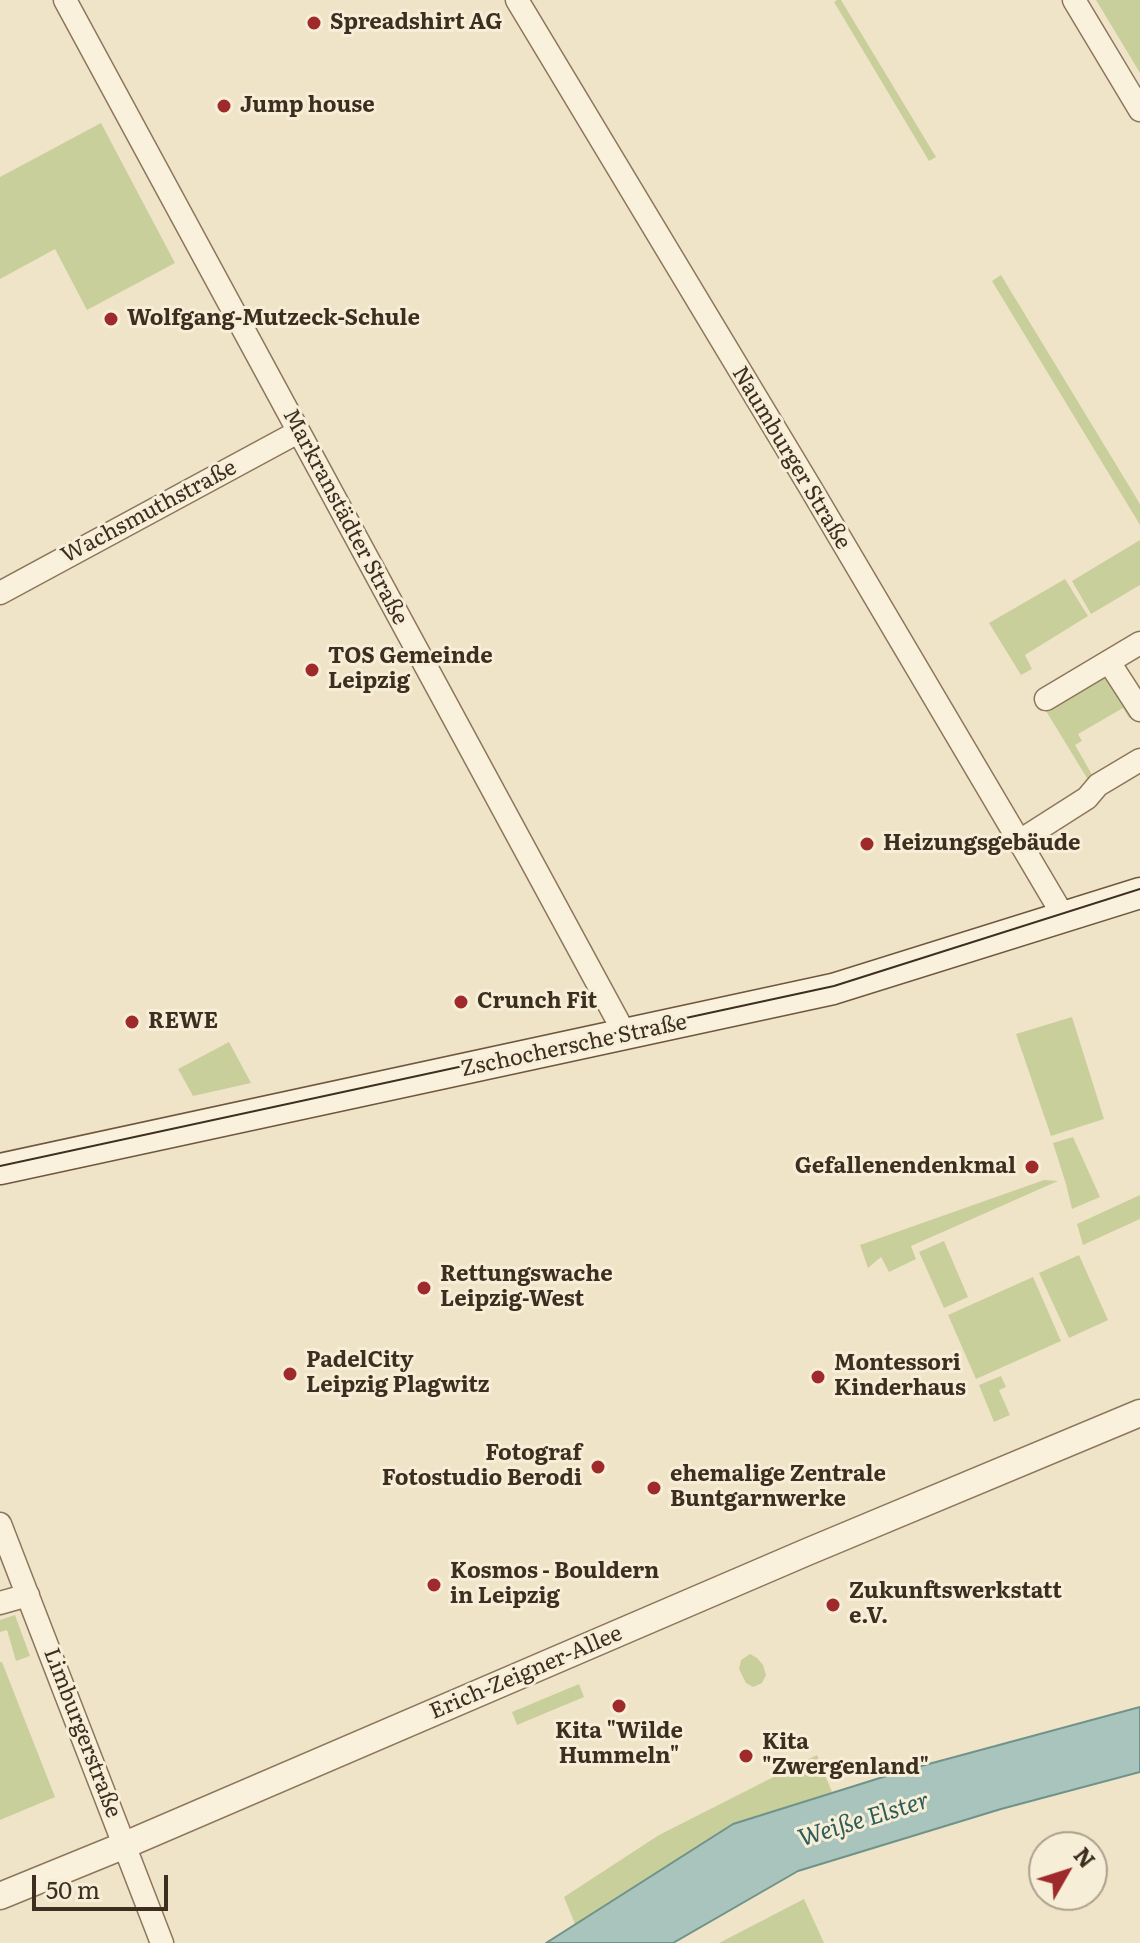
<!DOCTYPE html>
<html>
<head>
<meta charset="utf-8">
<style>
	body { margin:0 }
	#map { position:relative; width:1140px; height:1943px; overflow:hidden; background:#f0e4c8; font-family:Literata,serif }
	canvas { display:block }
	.north { position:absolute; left:1028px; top:1831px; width:80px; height:80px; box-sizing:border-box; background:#f7eed8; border:2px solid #ada18e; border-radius:50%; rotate:51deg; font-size:22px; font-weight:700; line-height:32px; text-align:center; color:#3d2e20 }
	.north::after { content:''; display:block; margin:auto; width:28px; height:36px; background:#9e2a2b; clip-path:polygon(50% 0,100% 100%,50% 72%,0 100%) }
	.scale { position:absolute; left:32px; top:1875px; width:136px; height:36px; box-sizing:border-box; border:4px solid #3d2e20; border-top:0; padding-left:10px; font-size:24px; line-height:28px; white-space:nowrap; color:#3d2e20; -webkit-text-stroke:6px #f7eed8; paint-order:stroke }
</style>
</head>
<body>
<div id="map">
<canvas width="1140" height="1943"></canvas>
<div class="north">N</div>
<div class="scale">50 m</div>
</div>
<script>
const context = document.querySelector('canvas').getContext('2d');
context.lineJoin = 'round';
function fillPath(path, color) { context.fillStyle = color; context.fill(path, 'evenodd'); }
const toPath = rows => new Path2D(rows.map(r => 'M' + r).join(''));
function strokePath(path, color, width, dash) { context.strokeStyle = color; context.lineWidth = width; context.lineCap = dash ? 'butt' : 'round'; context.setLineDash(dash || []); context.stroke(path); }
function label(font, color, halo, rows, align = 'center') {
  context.font = font + ' Literata,serif'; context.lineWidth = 6; context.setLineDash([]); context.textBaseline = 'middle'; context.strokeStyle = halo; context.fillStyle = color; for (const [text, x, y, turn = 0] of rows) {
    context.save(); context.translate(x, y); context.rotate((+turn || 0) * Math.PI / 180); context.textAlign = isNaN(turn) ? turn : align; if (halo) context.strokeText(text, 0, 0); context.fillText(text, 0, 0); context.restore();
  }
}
const green = toPath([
	[837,0,841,0,936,157,929,161,834,2],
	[1096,0,1140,0,1140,73],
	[101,123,175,263,87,310,55,249,0,279,0,177],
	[1001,275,1140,504,1140,525,992,281],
	[1140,540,1140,585,1091,614,1072,581],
	[1065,579,1088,616,1025,655,1032,669,1021,675,989,623],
	[1107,674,1135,714,1129,718,1123,708,1078,734,1082,741,1075,745,1095,780,1090,783,1043,706],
	[1072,1017,1104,1119,1051,1136,1016,1034],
	[229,1042,251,1083,193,1096,178,1069],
	[1073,1137,1100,1197,1072,1209,1066,1184,1053,1143],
	[1044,1180,1058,1181,911,1246,916,1259,889,1272,881,1257,868,1268,860,1245],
	[1140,1195,1140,1219,1083,1245,1077,1224],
	[944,1241,968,1297,944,1308,919,1252],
	[1079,1255,1108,1320,1069,1338,1039,1273],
	[1033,1277,1061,1341,976,1379,948,1315],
	[1001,1376,1006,1387,999,1390,1010,1415,994,1422,979,1385],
	[15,1615,30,1656,16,1661,7,1630,0,1632,0,1620],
	[750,1654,757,1658,763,1665,766,1675,762,1683,753,1687,746,1683,739,1669,741,1660],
	[0,1662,2,1662,55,1797,0,1820],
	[579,1684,584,1697,517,1725,512,1712],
	[817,1755,832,1792,733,1824,575,1924,564,1897,659,1835],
	[804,1899,824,1943,719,1943]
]);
const water = toPath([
	[1140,1707,1140,1772,1001,1809,798,1871,673,1943,546,1943,733,1824,899,1772,1140,1707]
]);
const minor = toPath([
	[65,0,625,1034],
	[517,0,810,487,1064,917],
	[1074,0,1140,110],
	[0,593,298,432],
	[1109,662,1140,710],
	[1046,699,1140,643],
	[1018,842,1087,798,1098,785,1140,760],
	[0,1524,162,1943],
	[0,1603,28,1595]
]);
const tertiary = toPath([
	[0,1896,125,1845,807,1552,1140,1413]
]);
const secondary = toPath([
	[0,1169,833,989,1140,893]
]);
const tram = toPath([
	[0,1166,834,986,1140,889]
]);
const markers = [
	[314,23,8,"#9e2a2b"],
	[224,106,8,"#9e2a2b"],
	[111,319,8,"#9e2a2b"],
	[312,670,8,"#9e2a2b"],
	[867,844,8,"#9e2a2b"],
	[461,1002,8,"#9e2a2b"],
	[132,1022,8,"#9e2a2b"],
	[1032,1167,8,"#9e2a2b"],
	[424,1288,8,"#9e2a2b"],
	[290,1374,8,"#9e2a2b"],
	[818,1377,8,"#9e2a2b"],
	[598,1467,8,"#9e2a2b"],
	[654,1488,8,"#9e2a2b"],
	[434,1585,8,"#9e2a2b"],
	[833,1605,8,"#9e2a2b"],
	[619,1706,8,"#9e2a2b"],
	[746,1756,8,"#9e2a2b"]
];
const poiNames = [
	["Spreadshirt AG",330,23],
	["Jump house",240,106],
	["Wolfgang-Mutzeck-Schule",127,319],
	["TOS Gemeinde",328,657],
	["Leipzig",328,682],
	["Heizungsgebäude",883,844],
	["Crunch Fit",477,1002],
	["REWE",148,1022],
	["Gefallenendenkmal",1016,1167,"right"],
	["Rettungswache",440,1275],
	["Leipzig-West",440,1300],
	["PadelCity",306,1361],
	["Leipzig Plagwitz",306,1386],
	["Montessori",834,1364],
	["Kinderhaus",834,1389],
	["Fotograf",582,1454,"right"],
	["Fotostudio Berodi",582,1479,"right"],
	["ehemalige Zentrale",670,1475],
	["Buntgarnwerke",670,1500],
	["Kosmos - Bouldern",450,1572],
	["in Leipzig",450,1597],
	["Zukunftswerkstatt",849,1592],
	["e.V.",849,1617],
	["Kita \"Wilde",619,1732,"center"],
	["Hummeln\"",619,1757,"center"],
	["Kita",762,1743],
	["\"Zwergenland\"",762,1768]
];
const streetNames = [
	["Naumburger Straße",791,458,59],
	["Wachsmuthstraße",149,512,-28],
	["Markranstädter Straße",345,517,62],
	["Zschochersche Straße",574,1046,-12],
	["Erich-Zeigner-Allee",526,1673,-23],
	["Limburgerstraße",82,1733,69]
];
const waterNames = [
	["Weiße Elster",864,1820,-17]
];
fillPath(green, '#c9cf9b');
fillPath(water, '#a9c4bc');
strokePath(water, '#6f938a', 2);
strokePath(minor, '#8d765c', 25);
strokePath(tertiary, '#8d765c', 29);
strokePath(secondary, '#6f573f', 33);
strokePath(minor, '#faf1dc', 22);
strokePath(tertiary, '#faf1dc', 26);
strokePath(secondary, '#faf1dc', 30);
strokePath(tram, '#3d2e20', 2);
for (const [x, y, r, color] of markers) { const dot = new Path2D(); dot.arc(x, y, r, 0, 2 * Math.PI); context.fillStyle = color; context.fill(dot); strokePath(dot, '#f7eed8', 3); }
label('bold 22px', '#3d2e20', '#f7eed8', poiNames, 'left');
label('22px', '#3d2e20', '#f7eed8', streetNames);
label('italic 24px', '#2f5d5a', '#f7eed8', waterNames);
</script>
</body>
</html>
